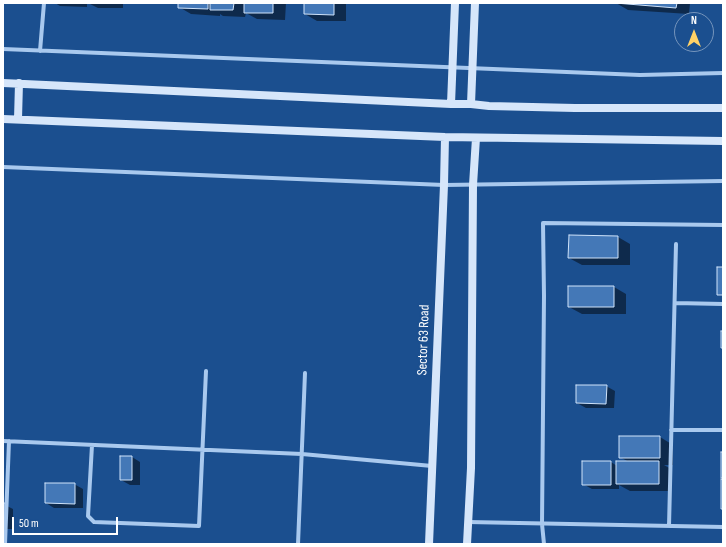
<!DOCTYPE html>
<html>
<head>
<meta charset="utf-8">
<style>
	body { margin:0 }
	#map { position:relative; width:726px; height:547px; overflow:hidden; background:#1b4f8f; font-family:"Sofia Sans Condensed",sans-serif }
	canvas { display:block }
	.frame { position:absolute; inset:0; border:4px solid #fff; pointer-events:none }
	.north { position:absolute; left:674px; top:12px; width:40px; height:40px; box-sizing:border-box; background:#1b4f8f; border:1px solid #7695bc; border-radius:50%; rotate:0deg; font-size:11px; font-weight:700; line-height:16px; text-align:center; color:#fff }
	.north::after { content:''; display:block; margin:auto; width:14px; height:18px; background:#ffd166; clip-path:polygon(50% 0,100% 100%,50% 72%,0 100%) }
	.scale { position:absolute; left:12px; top:517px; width:106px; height:18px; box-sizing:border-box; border:2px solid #fff; border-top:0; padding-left:5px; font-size:12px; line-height:14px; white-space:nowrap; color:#fff; -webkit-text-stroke:3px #1b4f8f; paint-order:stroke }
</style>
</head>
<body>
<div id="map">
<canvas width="726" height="547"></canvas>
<div class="frame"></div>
<div class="north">N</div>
<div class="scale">50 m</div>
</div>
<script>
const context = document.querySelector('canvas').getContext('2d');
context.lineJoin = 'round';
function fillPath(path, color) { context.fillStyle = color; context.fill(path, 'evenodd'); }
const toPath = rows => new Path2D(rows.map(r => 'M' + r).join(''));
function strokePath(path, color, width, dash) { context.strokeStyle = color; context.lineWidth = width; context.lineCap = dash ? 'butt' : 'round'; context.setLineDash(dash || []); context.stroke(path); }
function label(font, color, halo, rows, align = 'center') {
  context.font = font + ' "Sofia Sans Condensed",sans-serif'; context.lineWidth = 4; context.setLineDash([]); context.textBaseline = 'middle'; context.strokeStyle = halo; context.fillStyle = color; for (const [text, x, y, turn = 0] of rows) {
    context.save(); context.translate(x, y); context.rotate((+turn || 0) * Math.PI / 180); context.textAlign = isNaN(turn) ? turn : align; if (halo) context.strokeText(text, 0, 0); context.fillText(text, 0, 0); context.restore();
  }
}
const shadow = toPath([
	[55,3,87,3,87,7,60,6],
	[88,3,123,3,123,8,98,8],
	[179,3,286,3,285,20,257,19,246,13,245,17,223,16,220,14,220,16,191,14,179,7],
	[305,3,346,3,346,21,317,21,305,14],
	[616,3,690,3,689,14,628,10],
	[618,237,630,244,630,265,582,265,569,258],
	[614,287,626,294,626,314,582,314,569,307],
	[606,386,615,391,614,408,586,408,577,403],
	[620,437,660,437,673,445,673,465,664,465,671,469,671,491,630,491,619,485,619,489,592,489,583,484,583,462,611,462,617,466,629,462,620,457],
	[132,457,140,462,140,485,130,485,121,480],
	[74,484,83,489,83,508,54,508,46,503],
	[3,504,13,509,13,529,3,529]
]);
const building = toPath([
	[178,3,208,3,208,9,178,8,178,3],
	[210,3,234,3,233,10,210,10,210,3],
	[244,3,273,3,273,13,244,13,244,3],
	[304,3,334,3,334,15,304,14,304,3],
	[615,3,677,3,676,8,615,3],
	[569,235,618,236,618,258,568,258,569,235],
	[717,267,723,267,723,295,717,295,717,267],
	[568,286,614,286,614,307,568,307,568,286],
	[721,331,723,331,723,348,721,348,721,331],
	[576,385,607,385,606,404,576,403,576,385],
	[619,436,660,436,660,458,619,458,619,436],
	[721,452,723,452,723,478,721,478,721,452],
	[120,456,132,456,132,480,120,480,120,456],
	[582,461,611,461,611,485,582,485,582,461],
	[616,461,659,461,659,484,616,484,616,461],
	[721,479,723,480,723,509,721,509,721,479],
	[45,483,75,483,75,504,45,503,45,483],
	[3,503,5,503,5,524,3,524,3,503]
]);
const street = toPath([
	[3,49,640,75,723,73],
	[40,51,44,3],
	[3,167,444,185,723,181],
	[675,303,723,304],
	[671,430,723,430],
	[3,441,302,454,432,466],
	[92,445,88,516,94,522,199,526,206,371],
	[468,522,723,527],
	[669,526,676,244],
	[5,544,9,441],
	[298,544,305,373],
	[544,544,542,524,544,296,543,223,723,225]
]);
const secondary = toPath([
	[3,83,451,104,471,104,489,106,575,108,723,108],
	[451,104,455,3],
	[471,104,475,3],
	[3,119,445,137,723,141],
	[18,119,19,83],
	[429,544,444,185,445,137],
	[467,544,471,468,473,185,476,138]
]);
const streetNames = [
	["Sector 63 Road",424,340,-88]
];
fillPath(shadow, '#0007');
fillPath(building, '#4478b7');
strokePath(building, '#cfe3fa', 1);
strokePath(street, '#a9c9ee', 4);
strokePath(secondary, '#d6e6fa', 8);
label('14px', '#fff', '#1b4f8f', streetNames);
</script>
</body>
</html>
